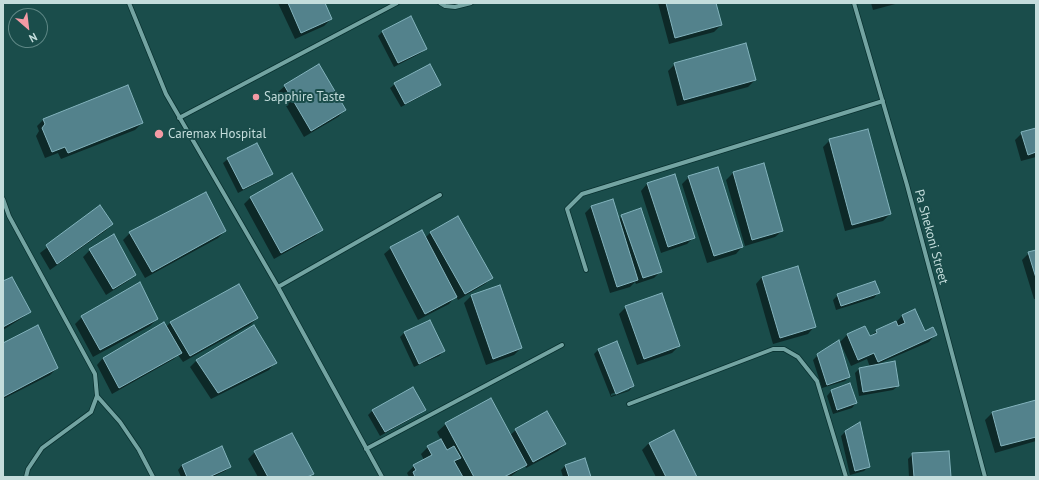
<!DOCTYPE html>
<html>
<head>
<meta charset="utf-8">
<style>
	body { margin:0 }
	#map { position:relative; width:1039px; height:480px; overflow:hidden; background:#1a4d4b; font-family:"PT Sans",sans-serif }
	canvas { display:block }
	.frame { position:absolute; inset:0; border:4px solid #c4dddc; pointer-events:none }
	.north { position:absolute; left:8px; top:8px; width:40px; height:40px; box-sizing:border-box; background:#1a4d4b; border:1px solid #5e8785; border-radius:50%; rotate:152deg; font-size:11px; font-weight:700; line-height:16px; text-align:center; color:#c4dddc }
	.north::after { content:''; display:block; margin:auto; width:14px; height:18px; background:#f49aa4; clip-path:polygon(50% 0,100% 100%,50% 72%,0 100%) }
</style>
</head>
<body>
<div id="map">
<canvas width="1039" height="480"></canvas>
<div class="frame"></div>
<div class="north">N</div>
</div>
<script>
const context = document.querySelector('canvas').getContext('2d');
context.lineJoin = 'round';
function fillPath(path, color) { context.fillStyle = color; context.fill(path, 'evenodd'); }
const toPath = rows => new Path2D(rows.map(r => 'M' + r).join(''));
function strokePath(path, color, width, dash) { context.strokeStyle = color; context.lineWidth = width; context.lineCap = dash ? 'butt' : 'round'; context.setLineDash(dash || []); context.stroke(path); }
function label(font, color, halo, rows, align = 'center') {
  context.font = font + ' "PT Sans",sans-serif'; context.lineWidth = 4; context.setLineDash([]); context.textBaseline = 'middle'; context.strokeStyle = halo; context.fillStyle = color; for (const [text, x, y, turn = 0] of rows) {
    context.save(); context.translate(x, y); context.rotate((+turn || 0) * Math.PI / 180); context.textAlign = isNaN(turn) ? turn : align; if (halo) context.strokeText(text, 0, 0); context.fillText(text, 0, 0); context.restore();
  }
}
const shadow = toPath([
	[278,3,324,3,331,19,324,26,295,39],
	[658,3,715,3,721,25,714,32,669,44],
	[871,3,899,3,873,10],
	[410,18,426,49,421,53,394,67,378,36,382,32],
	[675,64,755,80,748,87,677,106,668,71],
	[395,84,439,85,435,89,401,107,390,88],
	[285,86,345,110,338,117,304,137,278,92],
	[44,119,142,123,135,130,61,159,58,153,45,158,36,136,39,131,37,126],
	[1036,129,1036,157,1021,161,1015,140,1022,133],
	[830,140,890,214,883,221,845,231,823,147],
	[228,159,271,174,267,178,238,193,223,163],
	[763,165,782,231,775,237,745,246,726,180,733,173],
	[674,176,694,237,687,244,661,253,641,191,647,184],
	[689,177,742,247,736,254,707,263,682,184],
	[250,198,322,229,315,236,274,259,244,204],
	[592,206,618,220,622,216,661,271,654,278,636,284,635,282,630,287,610,293,585,213],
	[100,207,112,224,105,231,50,270,40,253],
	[225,231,218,238,145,278,123,240,130,233],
	[430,233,491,278,485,284,458,300,456,296,449,304,418,320,384,254,391,248,425,238],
	[113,235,135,274,128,281,106,295,83,257,90,250],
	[1036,251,1036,299,1034,299,1022,260,1029,253],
	[762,277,814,327,808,334,773,344,756,284],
	[3,282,29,312,22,318,3,330],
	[238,285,257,318,250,325,183,362,178,355,174,359,112,394,97,365,103,358,166,327,170,323],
	[499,286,521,348,514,355,486,365,464,303,471,296],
	[878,293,874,298,836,310,833,300,838,295],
	[626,307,679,346,672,353,637,365,619,314],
	[902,316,924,332,935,335,929,342,878,364,898,386,893,390,859,396,855,373,859,369,870,367,867,359,851,366,840,342,847,335,865,327,869,337,877,331,896,322],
	[82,317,157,319,150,326,93,357,75,324],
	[404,333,444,351,439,356,414,367,400,337],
	[3,345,57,368,50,375,3,399],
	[599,349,633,386,629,391,611,397,594,354],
	[629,387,629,390,611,396,611,394],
	[818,355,849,377,845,381,822,388,813,360],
	[197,360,275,363,269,370,211,399,190,367],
	[850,385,856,403,852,408,833,414,827,396,831,391],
	[1036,401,1036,441,995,453,985,420,992,413],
	[425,409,420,414,380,436,368,415,373,410],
	[446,424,510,435,516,430,565,444,558,451,526,468,525,465,510,477,409,477,407,473,414,466,424,460,421,454,428,447,441,440,437,432],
	[846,431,869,466,864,471,850,475,841,436],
	[649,443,696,477,656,477,642,450],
	[255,452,313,474,309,477,258,477,248,459],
	[913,454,950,477,909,477,908,459],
	[182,465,230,467,225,471,213,477,181,477,178,470],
	[566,465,590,477,563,477,561,470]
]);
const building = toPath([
	[288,3,325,3,332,19,301,33,288,3],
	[666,3,716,3,722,25,675,38,666,3],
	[411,16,427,49,398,63,382,31,411,16],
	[746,43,756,80,684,100,674,63,746,43],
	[319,64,346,110,311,131,284,85,319,64],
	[430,64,441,85,405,104,394,83,430,64],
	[128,85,143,123,68,153,65,147,52,152,42,128,45,124,43,119,128,85],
	[1036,128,1036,152,1028,155,1021,132,1036,128],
	[868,129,891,214,852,225,829,139,868,129],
	[257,143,273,174,243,189,227,158,257,143],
	[764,163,783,231,752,240,733,172,764,163],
	[718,167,743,247,714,256,688,176,718,167],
	[292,173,323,230,281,253,250,197,292,173],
	[675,174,695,238,668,247,647,183,675,174],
	[206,192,226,231,152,272,129,232,206,192],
	[613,199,638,280,617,287,591,206,613,199],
	[100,205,113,224,57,264,46,245,100,205],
	[641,208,662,272,643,278,621,215,641,208],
	[458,216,493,278,465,294,430,232,458,216],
	[422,230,457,297,425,314,390,247,422,230],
	[114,234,136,275,113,289,89,249,114,234],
	[1036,250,1036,278,1028,252,1036,250],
	[798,266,816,327,780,338,762,277,798,266],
	[12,277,31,312,3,327,3,281,12,277],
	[875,281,880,293,841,306,837,294,875,281],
	[140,282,158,319,100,350,81,316,140,282],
	[239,284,258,318,190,356,170,322,239,284],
	[500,285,522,348,493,359,471,295,500,285],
	[662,293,680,346,644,359,625,306,662,293],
	[915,309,925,331,933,327,937,335,878,362,874,353,858,360,847,334,865,326,870,336,877,333,876,330,896,321,898,326,905,323,902,315,915,309],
	[430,320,445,351,419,364,404,332,430,320],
	[164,322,182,353,119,388,103,358,164,322],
	[38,325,58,368,3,397,3,343,38,325],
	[254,325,277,363,218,393,196,360,254,325],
	[839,340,850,377,827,385,817,354,839,340],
	[617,341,634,386,616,394,598,349,617,341],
	[895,361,899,386,863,392,859,368,895,361],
	[850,383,857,403,837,410,831,390,850,383],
	[413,387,426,410,385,432,372,410,413,387],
	[491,398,527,465,504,477,474,477,445,423,491,398],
	[1036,400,1036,437,1001,446,992,412,1036,400],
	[547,411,566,444,533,462,515,429,547,411],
	[860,422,870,467,855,471,845,431,860,422],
	[674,430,697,477,666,477,649,443,674,430],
	[292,433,314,474,307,477,268,477,254,451,292,433],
	[441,439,447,450,454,446,461,458,454,461,463,477,415,477,413,472,416,470,413,465,432,455,427,446,441,439],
	[222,446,231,467,209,477,187,477,182,465,222,446],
	[949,451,951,477,914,477,912,453,949,451],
	[585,458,591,477,569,477,565,465,585,458]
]);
const minor = toPath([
	[129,3,166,94,278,287,382,477],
	[440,3,445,6,455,7,471,3],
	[854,3,907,185,985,477],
	[179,118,397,3],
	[3,199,9,216,95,374,97,396,91,412,42,448,28,469,26,477],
	[586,270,567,209,582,194,883,101],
	[278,287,440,195],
	[97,396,120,422,139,450,153,477],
	[629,404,773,349,784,349,798,357,817,381,846,477],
	[366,449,562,345]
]);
const markers = [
	[256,97,4,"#f49aa4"],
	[159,134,5,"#f49aa4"]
];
const poiNames = [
	["Sapphire Taste",264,97],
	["Caremax Hospital",168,134]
];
const streetNames = [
	["Pa Shekoni Street",931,237,75]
];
fillPath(shadow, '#0007');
fillPath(building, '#53828c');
strokePath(building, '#83b3bd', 1);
strokePath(minor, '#093130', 5.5);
strokePath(minor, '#73a4a2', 4);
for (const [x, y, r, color] of markers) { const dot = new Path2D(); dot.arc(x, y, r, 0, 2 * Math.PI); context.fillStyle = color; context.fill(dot); strokePath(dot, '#1a4d4b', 1.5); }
label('13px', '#c4dddc', '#1a4d4b', poiNames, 'left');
label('13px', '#c4dddc', '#1a4d4b', streetNames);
</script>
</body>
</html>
